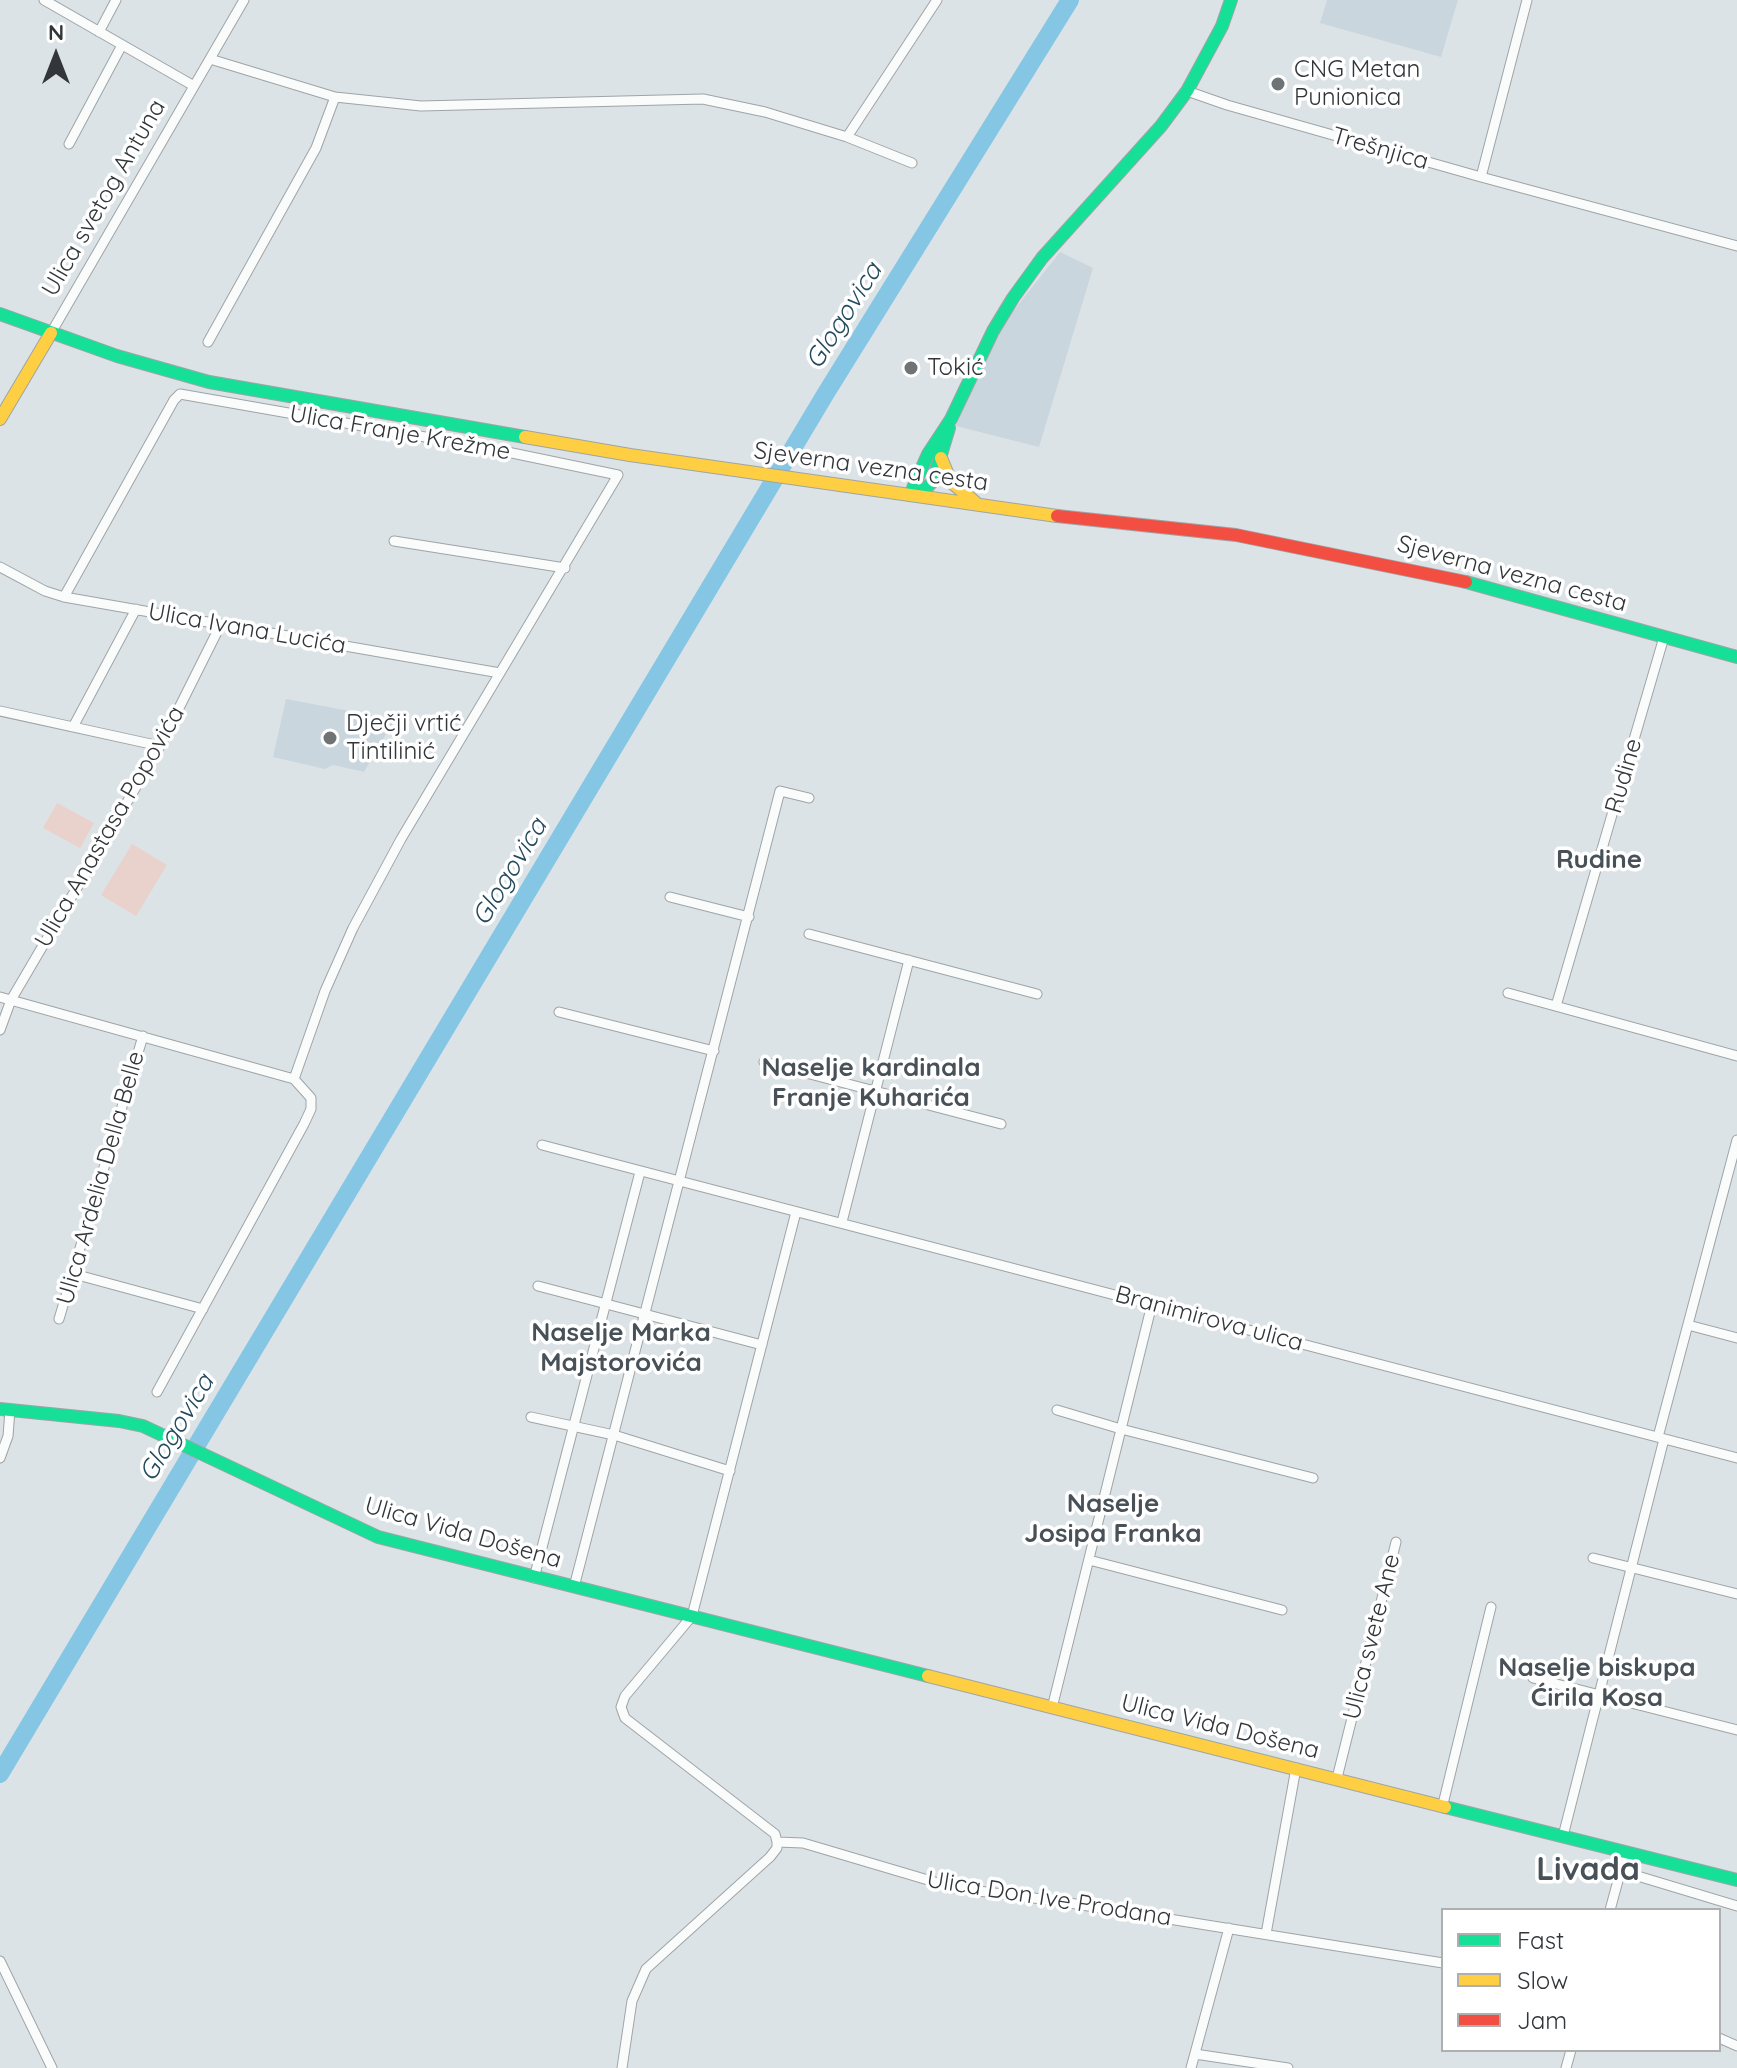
<!DOCTYPE html>
<html>
<head>
<meta charset="utf-8">
<style>
	body { margin:0 }
	#map { position:relative; width:1737px; height:2068px; overflow:hidden; background:#dce3e6; font-family:Quicksand,sans-serif }
	canvas { display:block }
	.legend { position:absolute; left:1441px; top:1908px; width:280px; height:144px; box-sizing:border-box; background:#fff; border:2px solid #adafb0; margin:0; padding:10px 14px; list-style:none; font-size:24px; color:#323639 }
	.legend li { display:flex; align-items:center; gap:16px; height:40px }
	.legend b { width:40px; border:2px solid #adafb0 }
	.north { position:absolute; left:16px; top:16px; width:80px; height:80px; -webkit-text-stroke:6px #fff; paint-order:stroke; rotate:0deg; font-size:22px; font-weight:700; line-height:32px; text-align:center; color:#323639 }
	.north::after { content:''; display:block; margin:auto; width:28px; height:36px; background:#323639; clip-path:polygon(50% 0,100% 100%,50% 72%,0 100%) }
</style>
</head>
<body>
<div id="map">
<canvas width="1737" height="2068"></canvas>
<ul class="legend">
<li><b style="height:10px;background:#16e098"></b>Fast</li>
<li><b style="height:10px;background:#ffcf43"></b>Slow</li>
<li><b style="height:10px;background:#f24e42"></b>Jam</li>
</ul>
<div class="north">N</div>
</div>
<script>
const context = document.querySelector('canvas').getContext('2d');
context.lineJoin = 'round';
function fillPath(path, color) { context.fillStyle = color; context.fill(path, 'evenodd'); }
const toPath = rows => new Path2D(rows.map(r => 'M' + r).join(''));
function strokePath(path, color, width, dash) { context.strokeStyle = color; context.lineWidth = width; context.lineCap = dash ? 'butt' : 'round'; context.setLineDash(dash || []); context.stroke(path); }
function label(font, color, halo, rows, align = 'center') {
  context.font = font + ' Quicksand,sans-serif'; context.lineWidth = 7; context.setLineDash([]); context.textBaseline = 'middle'; context.strokeStyle = halo; context.fillStyle = color; for (const [text, x, y, turn = 0] of rows) {
    context.save(); context.translate(x, y); context.rotate((+turn || 0) * Math.PI / 180); context.textAlign = isNaN(turn) ? turn : align; if (halo) context.strokeText(text, 0, 0); context.fillText(text, 0, 0); context.restore();
  }
}
const built = toPath([
	[1327,0,1458,0,1441,57,1320,23],
	[1060,252,1093,268,1039,447,956,426,977,375,1010,315],
	[286,699,360,713,395,719,364,772,333,765,325,769,273,757]
]);
const green = toPath([
	[57,803,94,823,80,848,43,828],
	[132,844,167,865,136,916,101,895]
]);
const river = toPath([
	[0,1774,826,393,1070,0]
]);
const street = toPath([
	[44,0,194,86],
	[99,32,116,0],
	[210,59,335,97,421,106,703,99,765,112,847,137,912,163],
	[1187,91,1227,105,1481,177,1737,246],
	[847,137,937,0],
	[69,144,122,45],
	[1481,177,1527,0],
	[51,333,244,0],
	[208,342,316,148,335,97],
	[394,541,565,568],
	[0,567,45,591,64,597,500,673],
	[64,597,174,400,180,394,488,448,618,475,401,839,353,928,325,991,294,1079],
	[0,711,160,746],
	[73,727,136,609],
	[670,897,749,917],
	[809,934,1037,994],
	[1508,993,1737,1056],
	[0,997,294,1079,311,1098,311,1109,304,1124,157,1392],
	[1556,1006,1664,637],
	[559,1012,714,1051],
	[0,1030,11,1000,160,746,221,624],
	[764,1062,1001,1124],
	[542,1145,1737,1458],
	[842,1222,909,960],
	[74,1274,203,1309],
	[538,1286,762,1345],
	[59,1319,143,1036],
	[1688,1325,1737,1338],
	[1057,1410,1121,1429,1313,1478],
	[531,1417,614,1435,730,1471],
	[1658,1437,1737,1140],
	[0,1458,8,1436,10,1410],
	[1593,1558,1737,1594],
	[1089,1560,1282,1610],
	[534,1578,640,1172],
	[574,1587,780,791,809,798],
	[1533,1678,1737,1730],
	[1052,1708,1152,1304],
	[1337,1778,1396,1542],
	[1443,1804,1491,1607],
	[1563,1836,1664,1439],
	[777,1842,775,1834,625,1718,621,1707,625,1696,692,1616,796,1212],
	[777,1842,803,1843,955,1888,1057,1901,1443,1963],
	[1621,1871,1737,1906],
	[1610,1910,1626,1851],
	[1266,1934,1296,1768],
	[0,1961,52,2068],
	[1719,2038,1737,2046],
	[1195,2054,1288,2068],
	[622,2068,632,2001,646,1969,770,1857,777,1848,777,1842],
	[1191,2068,1229,1928],
	[1566,2068,1571,2050]
]);
const fast = toPath([
	[0,314,117,356,209,382,525,437],
	[910,495,928,454,951,419,993,331,1013,298,1042,258,1161,126,1187,91,1222,26,1231,0],
	[919,496,933,481,949,428],
	[1466,582,1737,657],
	[0,1409,119,1421,143,1426,378,1537,928,1676],
	[1445,1807,1737,1880]
]);
const slow = toPath([
	[0,419,51,333],
	[525,437,630,455,1057,516],
	[941,458,951,482,975,502],
	[928,1676,1445,1807]
]);
const jam = toPath([
	[1057,516,1236,535,1466,582]
]);
const markers = [
	[1278,84,8,"#6e7376"],
	[911,368,8,"#6e7376"],
	[330,738,8,"#6e7376"]
];
const poiNames = [
	["CNG Metan",1294,70],
	["Punionica",1294,98],
	["Tokić",927,368],
	["Dječji vrtić",346,724],
	["Tintilinić",346,752]
];
const streetNames = [
	["Trešnjica",1380,149,16],
	["Ulica svetog Antuna",104,198,-60],
	["Ulica Franje Krežme",400,433,10],
	["Sjeverna vezna cesta",871,467,8],
	["Sjeverna vezna cesta",1512,574,15],
	["Ulica Ivana Lucića",247,629,10],
	["Rudine",1624,776,-74],
	["Ulica Anastasa Popovića",110,827,-60],
	["Ulica Ardelia Della Belle",101,1178,-74],
	["Branimirova ulica",1209,1319,15],
	["Ulica Vida Došena",463,1533,16],
	["Ulica svete Ane",1372,1637,-76],
	["Ulica Vida Došena",1220,1727,14],
	["Ulica Don Ive Prodana",1049,1899,9]
];
const waterNames = [
	["Glogovica",844,316,-58],
	["Glogovica",510,872,-59],
	["Glogovica",177,1428,-59]
];
const neighbourhoodNames = [
	["Rudine",1599,860],
	["Naselje kardinala",871,1068],
	["Franje Kuharića",871,1098],
	["Naselje Marka",621,1333],
	["Majstorovića",621,1363],
	["Naselje",1113,1504],
	["Josipa Franka",1113,1534],
	["Naselje biskupa",1597,1668],
	["Ćirila Kosa",1597,1698]
];
const districtNames = [
	["Livada",1588,1870]
];
fillPath(built, '#c9d6de');
fillPath(green, '#e9d1cc');
strokePath(river, '#85c6e5', 18);
strokePath(street, '#9fa4a6', 11);
strokePath(fast, '#9fa4a6', 14);
strokePath(slow, '#9fa4a6', 14);
strokePath(jam, '#9fa4a6', 14);
strokePath(street, '#fafbfb', 9);
strokePath(fast, '#16e098', 12);
strokePath(slow, '#ffcf43', 12);
strokePath(jam, '#f24e42', 12);
for (const [x, y, r, color] of markers) { const dot = new Path2D(); dot.arc(x, y, r, 0, 2 * Math.PI); context.fillStyle = color; context.fill(dot); strokePath(dot, '#fff', 3); }
label('24px', '#323639', '#fff', poiNames, 'left');
label('24px', '#323639', '#fff', streetNames);
label('italic 26px', '#234a5d', '#fff', waterNames);
label('bold 26px', '#475157', '#fff', neighbourhoodNames);
label('bold 32px', '#475157', '#fff', districtNames);
</script>
</body>
</html>
